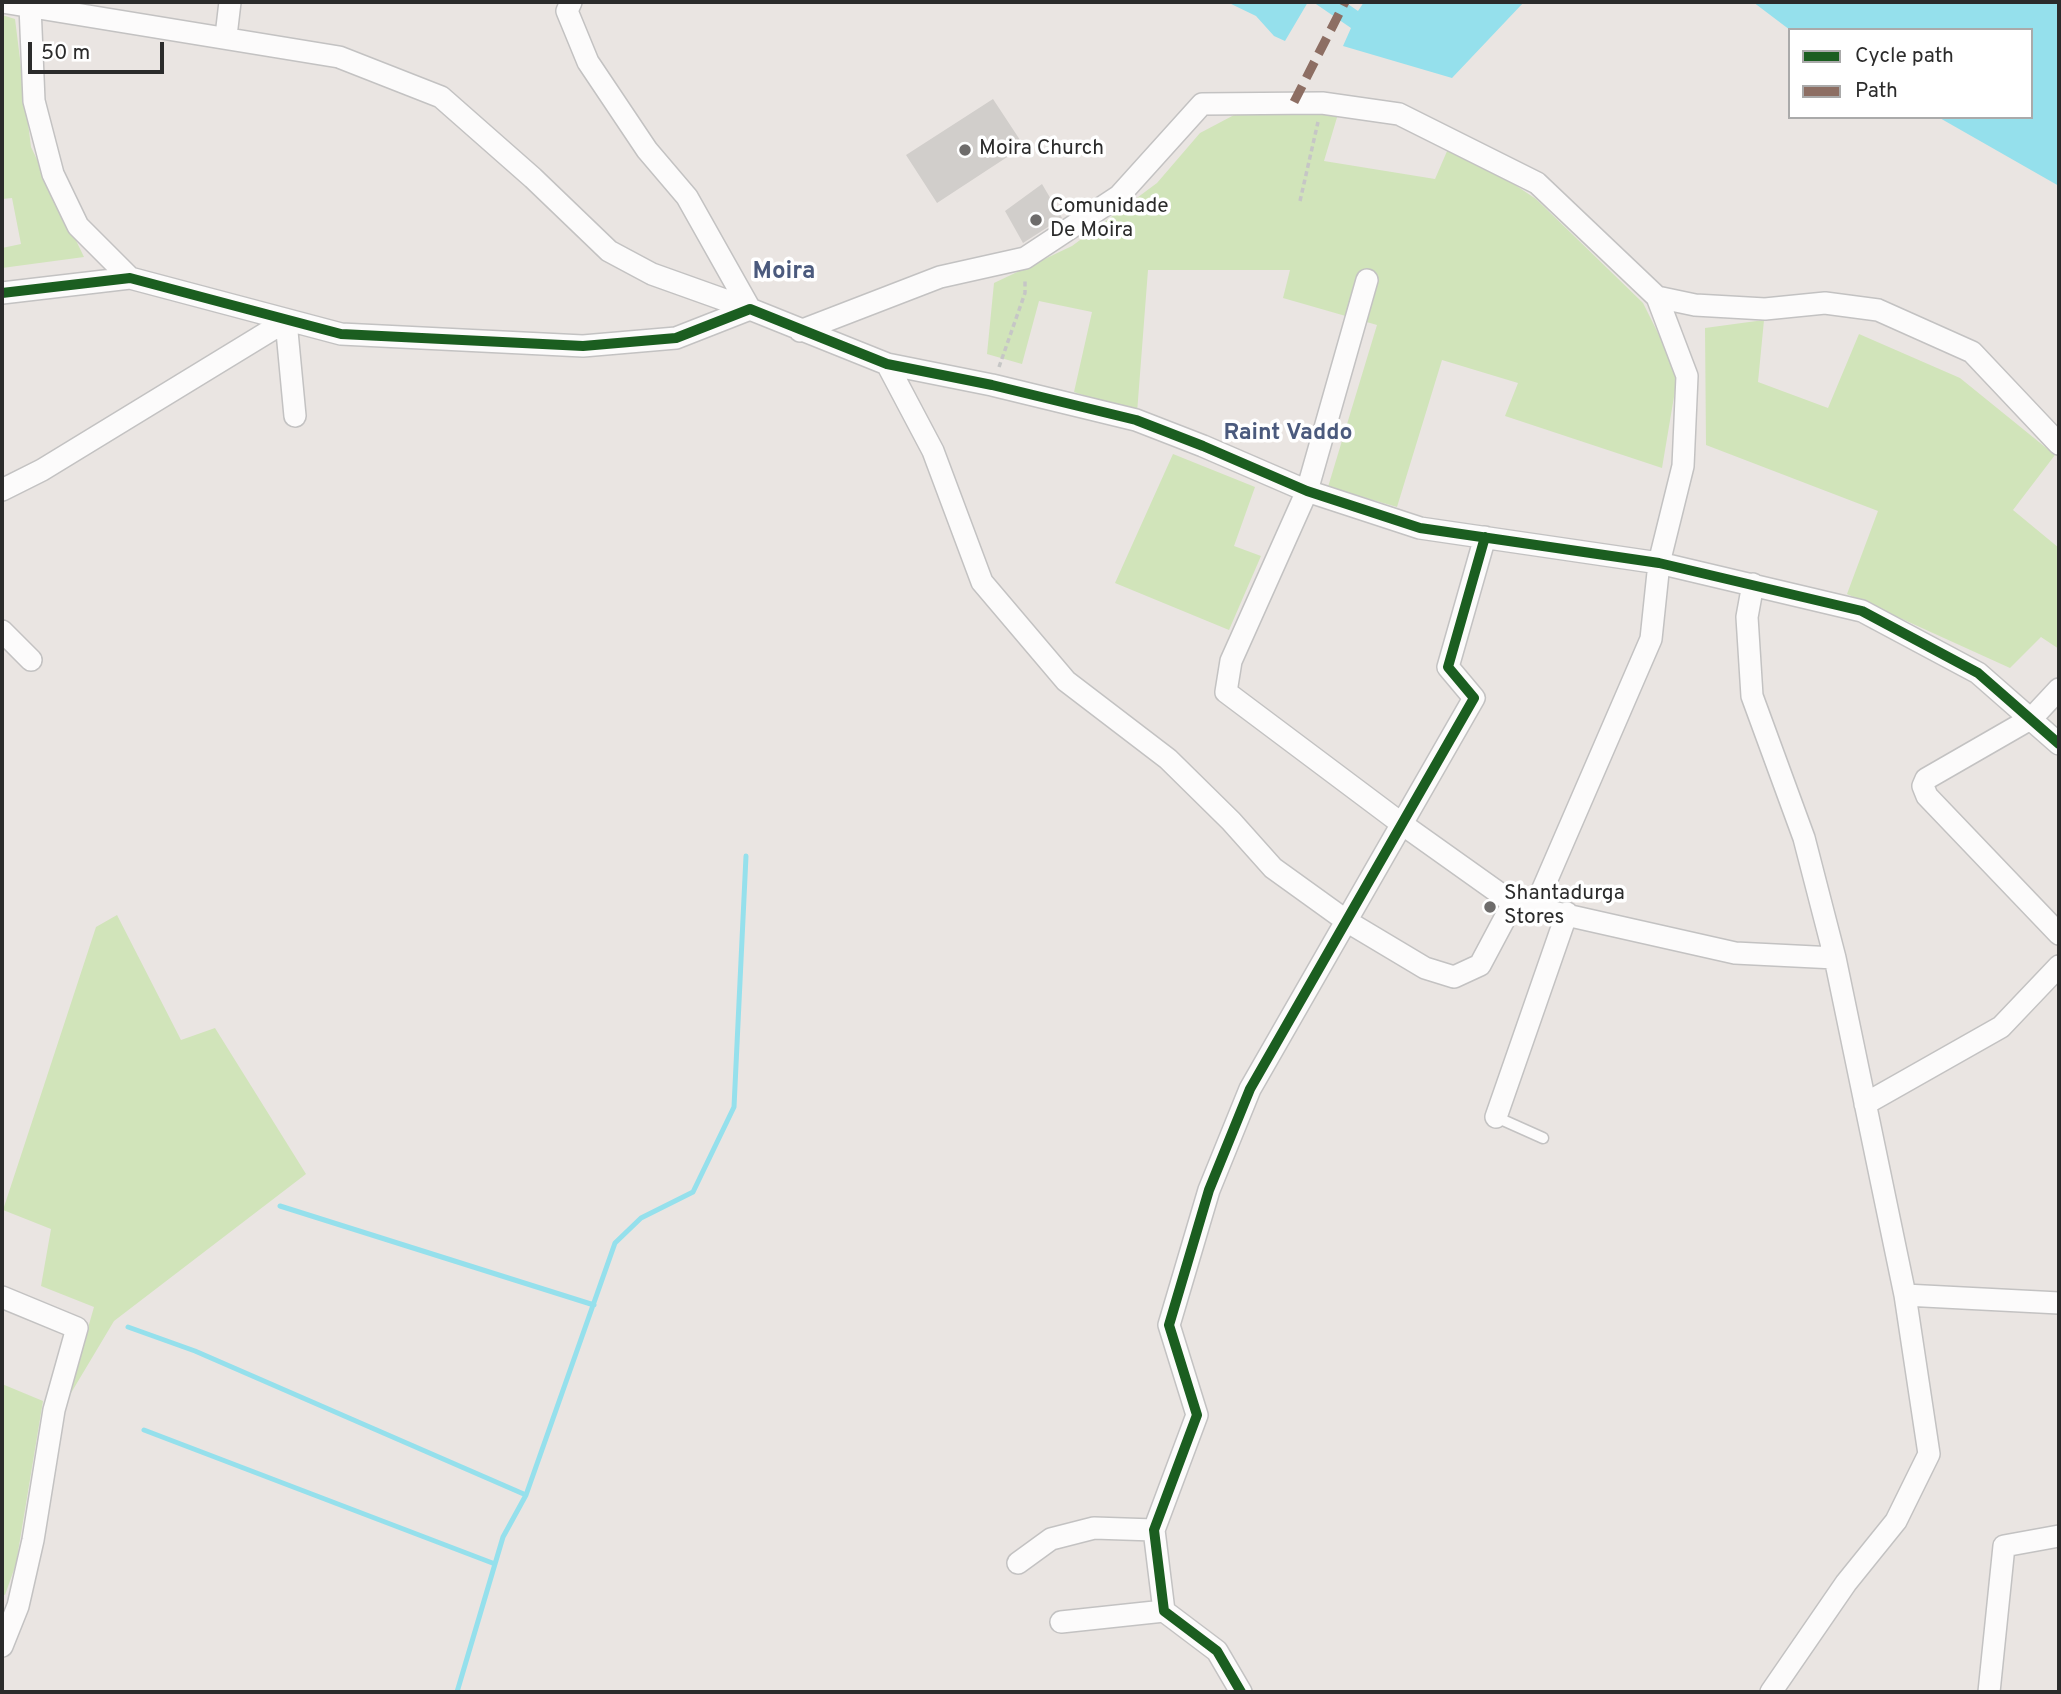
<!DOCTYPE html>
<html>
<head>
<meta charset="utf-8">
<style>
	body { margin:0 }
	#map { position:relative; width:2061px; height:1694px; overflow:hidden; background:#eae5e2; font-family:Overpass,sans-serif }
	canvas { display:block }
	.frame { position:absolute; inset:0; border:4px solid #2b2b2b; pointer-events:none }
	.legend { position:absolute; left:1788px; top:28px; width:245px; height:91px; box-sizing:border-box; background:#fff; border:2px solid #aaa; margin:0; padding:9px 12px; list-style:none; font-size:21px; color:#2b2b2b }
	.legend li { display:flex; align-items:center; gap:14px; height:35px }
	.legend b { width:35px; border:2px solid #aaa }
	.scale { position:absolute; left:28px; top:42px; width:136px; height:32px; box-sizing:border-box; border:4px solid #2b2b2b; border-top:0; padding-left:9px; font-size:21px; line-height:24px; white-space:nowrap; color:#2b2b2b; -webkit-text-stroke:5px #fff; paint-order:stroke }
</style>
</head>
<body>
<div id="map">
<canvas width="2061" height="1694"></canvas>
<div class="frame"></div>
<ul class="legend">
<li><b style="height:9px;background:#1b5e20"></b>Cycle path</li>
<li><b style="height:9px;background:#8d6e63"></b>Path</li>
</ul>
<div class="scale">50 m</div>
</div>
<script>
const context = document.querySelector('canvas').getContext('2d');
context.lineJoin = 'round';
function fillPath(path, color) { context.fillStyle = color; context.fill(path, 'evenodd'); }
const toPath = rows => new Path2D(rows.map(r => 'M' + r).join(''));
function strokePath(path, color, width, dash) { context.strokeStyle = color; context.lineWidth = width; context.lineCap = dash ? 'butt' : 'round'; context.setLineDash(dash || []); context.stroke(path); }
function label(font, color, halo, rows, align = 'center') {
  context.font = font + ' Overpass,sans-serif'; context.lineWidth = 7; context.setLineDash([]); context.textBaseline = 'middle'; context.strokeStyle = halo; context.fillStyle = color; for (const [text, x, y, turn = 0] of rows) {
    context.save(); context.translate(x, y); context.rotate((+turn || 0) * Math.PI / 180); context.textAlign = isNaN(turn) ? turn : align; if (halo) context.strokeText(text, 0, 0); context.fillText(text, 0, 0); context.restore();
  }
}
const green = toPath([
	[2,15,15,19,31,147,84,257,2,268,2,248,21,244,12,198,2,199],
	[1236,114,1338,114,1324,161,1435,179,1451,142,1536,199,1643,303,1678,373,1662,468,1505,416,1518,383,1442,360,1397,507,1328,487,1377,325,1283,298,1290,270,1148,270,1137,413,1074,392,1092,312,1039,301,1022,364,987,354,994,283,1072,246,1157,183,1200,133],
	[1764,320,1758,382,1828,408,1859,334,1960,378,2055,455,2013,510,2059,548,2059,649,2041,637,2010,668,1847,594,1878,511,1706,445,1705,328],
	[1173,454,1255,487,1234,546,1261,556,1229,630,1115,583],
	[117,915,181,1040,215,1028,306,1174,114,1321,68,1398,94,1307,41,1286,51,1229,3,1210,96,927],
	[2,1384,43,1401,16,1564,5,1595,2,1594]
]);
const water = toPath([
	[1227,2,1308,2,1285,41,1274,36,1256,16],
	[1313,2,1345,2,1358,11,1364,2,1524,2,1452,78,1343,46,1351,28],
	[1753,2,2059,2,2059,186,1938,117,2031,117,2031,30,1790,30]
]);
const stream = toPath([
	[280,1206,594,1305],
	[128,1327,195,1351,526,1495],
	[144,1430,495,1564],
	[457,1692,503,1537,526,1495,615,1243,641,1218,693,1192,734,1107,746,856]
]);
const building = toPath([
	[993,99,1024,146,937,203,906,155],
	[1042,184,1062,218,1023,243,1005,211]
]);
const path = toPath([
	[1300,201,1318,122],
	[999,367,1025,293,1025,278]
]);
const lane = toPath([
	[1496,1117,1543,1138]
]);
const street = toPath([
	[2,2,339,57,441,97,533,178,609,251,652,274,750,309],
	[571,2,567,11,588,62,647,150,687,197,750,309],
	[30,6,34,101,53,174,78,226,130,278],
	[226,36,230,2],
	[1367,280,1307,491,1231,661,1226,692,1402,824,1513,903,1735,953,1835,958],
	[2,293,130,278,341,334,583,346,676,338,750,309,887,364,992,385,1136,420,1203,446,1307,491,1420,528,1659,563,1862,611,1978,673,2059,744],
	[1657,297,1695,305,1765,309,1825,303,1878,310,1972,352,2059,444],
	[800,331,940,277,1025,258,1119,196,1202,104,1322,103,1399,114,1537,183,1657,297,1687,376,1683,466,1659,563,1651,639,1535,907],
	[887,364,933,451,982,582,1066,681,1168,759,1231,821,1273,868,1348,922,1425,968,1454,977,1480,965,1513,903],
	[2,490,42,470,286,321,295,416],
	[1753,584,1747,617,1752,696,1804,838,1835,958,1905,1295,1929,1454,1896,1521,1846,1583,1771,1692],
	[2,631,31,660],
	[2059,689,2032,718,1926,779,1923,786,1927,796,2059,934],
	[1865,1104,2001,1027,2059,966],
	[1496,1117,1567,913],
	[1905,1295,2059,1303],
	[2,1297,77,1328,54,1410,33,1540,18,1606,2,1646],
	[1018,1563,1051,1539,1094,1528,1154,1530],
	[1061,1622,1164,1611],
	[1241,1692,1217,1651,1164,1611,1154,1530,1197,1415,1169,1325,1209,1190,1250,1089,1474,698,1448,667,1485,537],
	[1989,1692,2004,1546,2059,1536]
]);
const quiet = toPath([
	[1294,102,1345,2]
]);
const cycleway = toPath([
	[2,293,130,278,341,334,583,346,676,338,750,309,887,364,992,385,1136,420,1203,446,1307,491,1420,528,1659,563,1862,611,1978,673,2059,744],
	[1241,1692,1217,1651,1164,1611,1154,1530,1197,1415,1169,1325,1209,1190,1250,1089,1474,698,1448,667,1485,537]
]);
const markers = [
	[965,150,7,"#6e6c6b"],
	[1036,220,7,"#6e6c6b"],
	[1490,907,7,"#6e6c6b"]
];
const poiNames = [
	["Moira Church",979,150],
	["Comunidade",1050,208],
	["De Moira",1050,232],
	["Shantadurga",1504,895],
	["Stores",1504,919]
];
const neighbourhoodNames = [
	["Raint Vaddo",1288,434]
];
const quarterNames = [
	["Moira",784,273]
];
fillPath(green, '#d1e4ba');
fillPath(water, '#95e0ec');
strokePath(stream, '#95e0ec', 5);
fillPath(building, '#d1cecb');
strokePath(lane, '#c3c2c2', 13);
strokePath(street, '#c3c2c2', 24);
strokePath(path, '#c6c6c6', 3.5, [5, 3.5]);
strokePath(lane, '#fcfbfb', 10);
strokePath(street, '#fcfbfb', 21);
strokePath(quiet, '#8d6e63', 9, [18, 9]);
strokePath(cycleway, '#1b5e20', 10);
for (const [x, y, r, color] of markers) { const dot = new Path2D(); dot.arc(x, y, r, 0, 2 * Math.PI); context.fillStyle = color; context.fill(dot); strokePath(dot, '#fff', 2.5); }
label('21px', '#2b2b2b', '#fff', poiNames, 'left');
label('bold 23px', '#4b5a7d', '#fff', neighbourhoodNames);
label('bold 24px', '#4b5a7d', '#fff', quarterNames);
</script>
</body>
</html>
